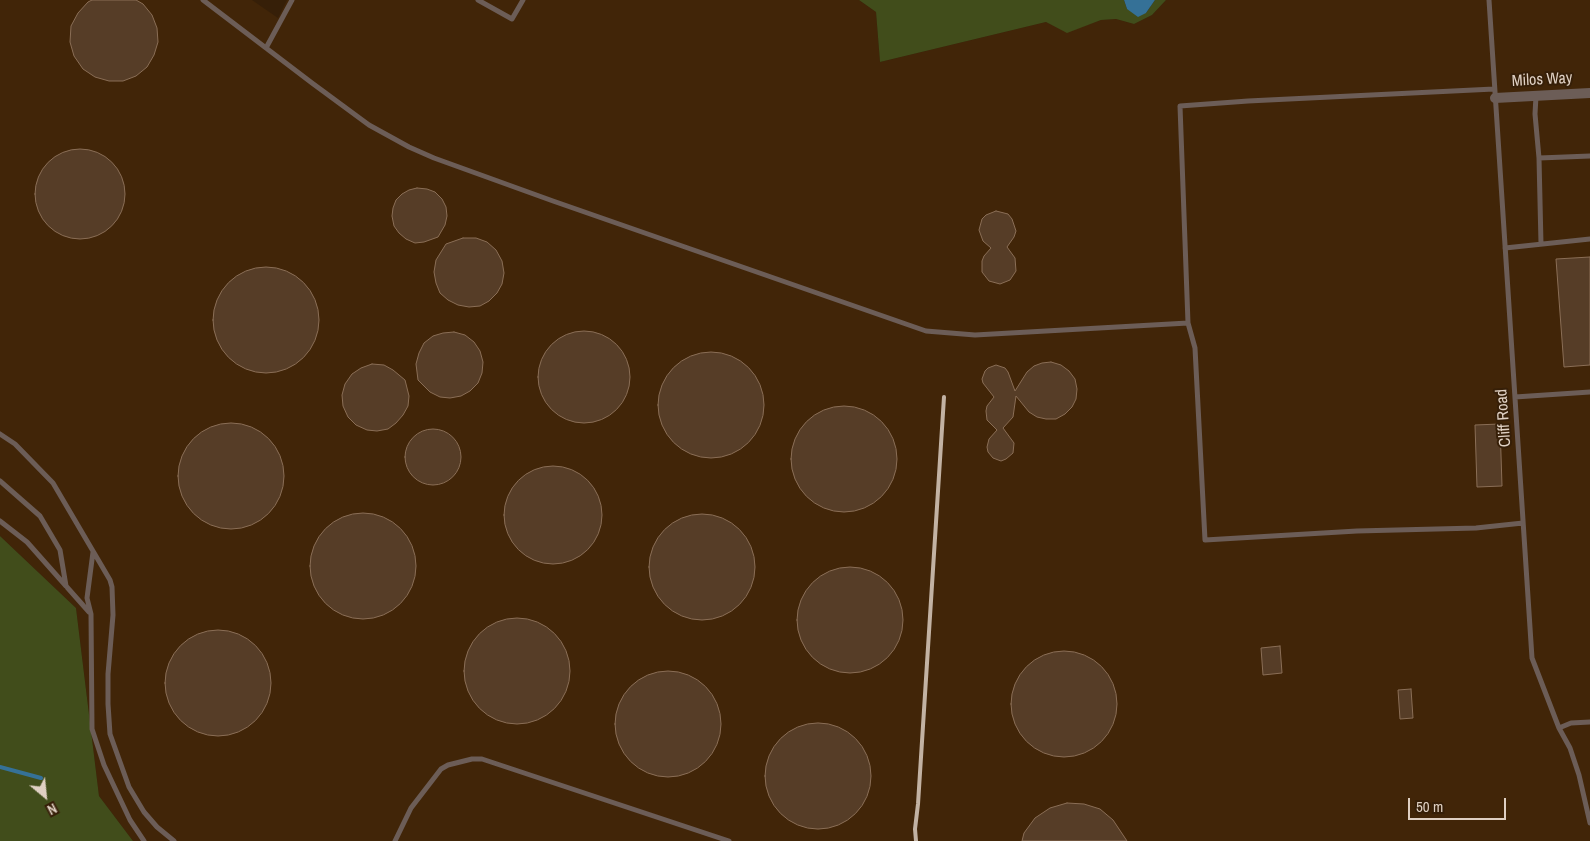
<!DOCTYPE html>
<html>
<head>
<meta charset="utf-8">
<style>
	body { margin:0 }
	#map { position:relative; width:1590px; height:841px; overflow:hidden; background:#361f08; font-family:"Archivo Narrow",sans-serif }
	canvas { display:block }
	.north { position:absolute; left:20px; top:771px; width:50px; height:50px; -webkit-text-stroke:4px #361f08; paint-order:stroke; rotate:152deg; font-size:14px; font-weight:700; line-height:20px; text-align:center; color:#dfd0c3 }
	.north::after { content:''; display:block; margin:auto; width:18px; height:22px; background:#dfd0c3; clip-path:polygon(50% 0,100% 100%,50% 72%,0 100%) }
	.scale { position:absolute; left:1408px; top:798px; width:98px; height:22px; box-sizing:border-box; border:2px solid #dfd0c3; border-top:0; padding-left:6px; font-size:15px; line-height:18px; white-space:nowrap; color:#dfd0c3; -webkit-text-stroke:4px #361f08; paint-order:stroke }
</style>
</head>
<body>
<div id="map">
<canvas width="1590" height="841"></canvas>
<div class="north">N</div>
<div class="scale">50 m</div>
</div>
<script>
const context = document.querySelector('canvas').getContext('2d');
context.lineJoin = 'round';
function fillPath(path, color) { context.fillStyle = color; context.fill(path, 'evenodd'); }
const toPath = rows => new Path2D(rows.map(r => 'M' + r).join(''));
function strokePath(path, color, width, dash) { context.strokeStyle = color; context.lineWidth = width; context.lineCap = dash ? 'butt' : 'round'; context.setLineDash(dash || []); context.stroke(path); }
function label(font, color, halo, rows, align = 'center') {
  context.font = font + ' "Archivo Narrow",sans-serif'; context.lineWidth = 4; context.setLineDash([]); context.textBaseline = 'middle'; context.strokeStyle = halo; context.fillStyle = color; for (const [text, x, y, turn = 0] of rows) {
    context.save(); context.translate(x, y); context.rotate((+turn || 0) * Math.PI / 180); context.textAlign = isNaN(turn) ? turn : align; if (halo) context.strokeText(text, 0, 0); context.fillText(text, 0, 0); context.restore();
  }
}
const built = toPath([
	[0,0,252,0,278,18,287,0,859,0,876,12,880,62,1046,22,1067,32,1101,20,1116,19,1134,24,1152,15,1166,0,1590,0,1590,841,133,841,99,796,76,608,0,536]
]);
const green = toPath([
	[859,0,1124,0,1127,9,1146,13,1155,0,1166,0,1152,15,1134,24,1116,19,1101,20,1067,33,1046,22,880,62,876,12],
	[0,536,76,608,99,796,133,841,0,841]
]);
const water = toPath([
	[1124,0,1155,0,1146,13,1138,17,1127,9]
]);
const stream = toPath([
	[0,767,41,778]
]);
const building = toPath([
	[92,0,136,0,143,4,152,15,157,28,158,42,154,55,147,67,136,76,123,81,109,81,95,77,83,69,74,56,70,42,71,26,78,13,88,2,92,0],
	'35 194a45 45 0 1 1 90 0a45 45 0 1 1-90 0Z',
	[417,188,427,189,435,192,442,199,446,207,447,216,445,225,438,237,424,242,415,243,406,239,399,233,394,226,392,216,393,208,396,200,402,194,409,190,417,188],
	[996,211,1008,214,1012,219,1016,231,1014,237,1007,247,1015,258,1016,271,1010,280,1000,284,989,281,982,272,982,261,984,256,991,248,983,241,979,230,982,219,986,215,996,211],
	[463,238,476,238,487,242,496,250,502,261,504,273,502,284,497,293,489,301,480,306,469,307,458,305,448,300,440,293,436,283,434,272,436,260,446,244,463,238],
	[1590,257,1590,365,1564,367,1556,259,1590,257],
	'213 320a53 53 0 1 1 106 0a53 53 0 1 1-106 0Z',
	'538 377a46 46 0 1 1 92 0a46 46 0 1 1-92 0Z',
	[454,332,465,335,474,342,480,351,483,362,482,373,478,383,470,391,461,396,450,398,440,397,430,392,418,380,416,364,419,353,424,343,433,336,443,333,454,332],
	'658 405a53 53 0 1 1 106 0a53 53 0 1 1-106 0Z',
	[1051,362,1061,365,1069,371,1075,379,1077,389,1076,399,1072,407,1065,414,1056,419,1046,419,1037,417,1029,412,1016,396,1013,417,1003,428,1014,443,1013,453,1006,459,1001,461,993,458,988,452,987,447,989,439,997,430,987,420,986,411,987,406,994,397,983,383,982,379,985,371,988,368,996,365,1005,368,1008,372,1015,391,1027,372,1034,366,1042,363,1051,362],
	[372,364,384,365,393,370,405,380,409,396,408,406,403,415,396,423,388,429,377,431,367,430,356,425,348,417,343,406,342,395,345,384,352,374,361,368,372,364],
	'791 459a53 53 0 1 1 106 0a53 53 0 1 1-106 0Z',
	'178 476a53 53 0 1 1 106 0a53 53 0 1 1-106 0Z',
	[1500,424,1502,486,1477,487,1475,425,1500,424],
	'405 457a28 28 0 1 1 56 0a28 28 0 1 1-56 0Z',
	'504 515a49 49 0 1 1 98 0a49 49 0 1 1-98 0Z',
	'310 566a53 53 0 1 1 106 0a53 53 0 1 1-106 0Z',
	'649 567a53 53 0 1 1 106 0a53 53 0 1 1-106 0Z',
	'797 620a53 53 0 1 1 106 0a53 53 0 1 1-106 0Z',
	'464 671a53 53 0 1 1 106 0a53 53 0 1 1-106 0Z',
	'165 683a53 53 0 1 1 106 0a53 53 0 1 1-106 0Z',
	[1280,646,1282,673,1263,675,1261,648,1280,646],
	'1011 704a53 53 0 1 1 106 0a53 53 0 1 1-106 0Z',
	'615 724a53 53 0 1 1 106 0a53 53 0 1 1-106 0Z',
	[1411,689,1413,718,1400,719,1398,690,1411,689],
	'765 776a53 53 0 1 1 106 0a53 53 0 1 1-106 0Z',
	[1067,803,1084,804,1100,809,1113,820,1127,841,1022,841,1024,833,1035,818,1050,808,1067,803]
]);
const lane = toPath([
	[203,0,312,83,369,125,409,147,434,158,553,201,926,331,975,335,1188,323,1180,106,1248,101,1494,89],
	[478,0,512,19,523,0],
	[1489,0,1532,658,1559,728,1570,748,1579,775,1590,823],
	[266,48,292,0],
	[1536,96,1535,114,1539,158,1541,244],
	[1539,158,1590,156],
	[1505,248,1590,239],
	[1188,323,1195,348,1205,540,1357,531,1476,528,1523,523],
	[1515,397,1590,392],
	[0,434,15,444,53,483,110,580,112,587,113,615,108,674,108,704,110,734,129,787,144,812,157,827,174,841],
	[0,481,40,516,60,550,66,586],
	[0,521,27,542,89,612],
	[93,552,87,598,91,614,92,729,104,765,130,820,144,841],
	[1559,728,1571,723,1590,722],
	[395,841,411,808,441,769,448,765,472,759,482,759,729,841]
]);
const street = toPath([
	[1495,98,1590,93]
]);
const rail = toPath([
	[916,841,915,829,918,804,944,397]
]);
const streetNames = [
	["Milos Way",1542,80,-3],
	["Cliff Road",1504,418,-94]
];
fillPath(built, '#412508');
fillPath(green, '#414d1b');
fillPath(water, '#357197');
strokePath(stream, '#357197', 4);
fillPath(building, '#563d27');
strokePath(building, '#8a6e56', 1);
strokePath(lane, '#6c5d57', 5);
strokePath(street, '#6c5d57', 10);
strokePath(rail, '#c2b2a3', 4);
label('16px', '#dfd0c3', '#361f08', streetNames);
</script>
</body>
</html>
